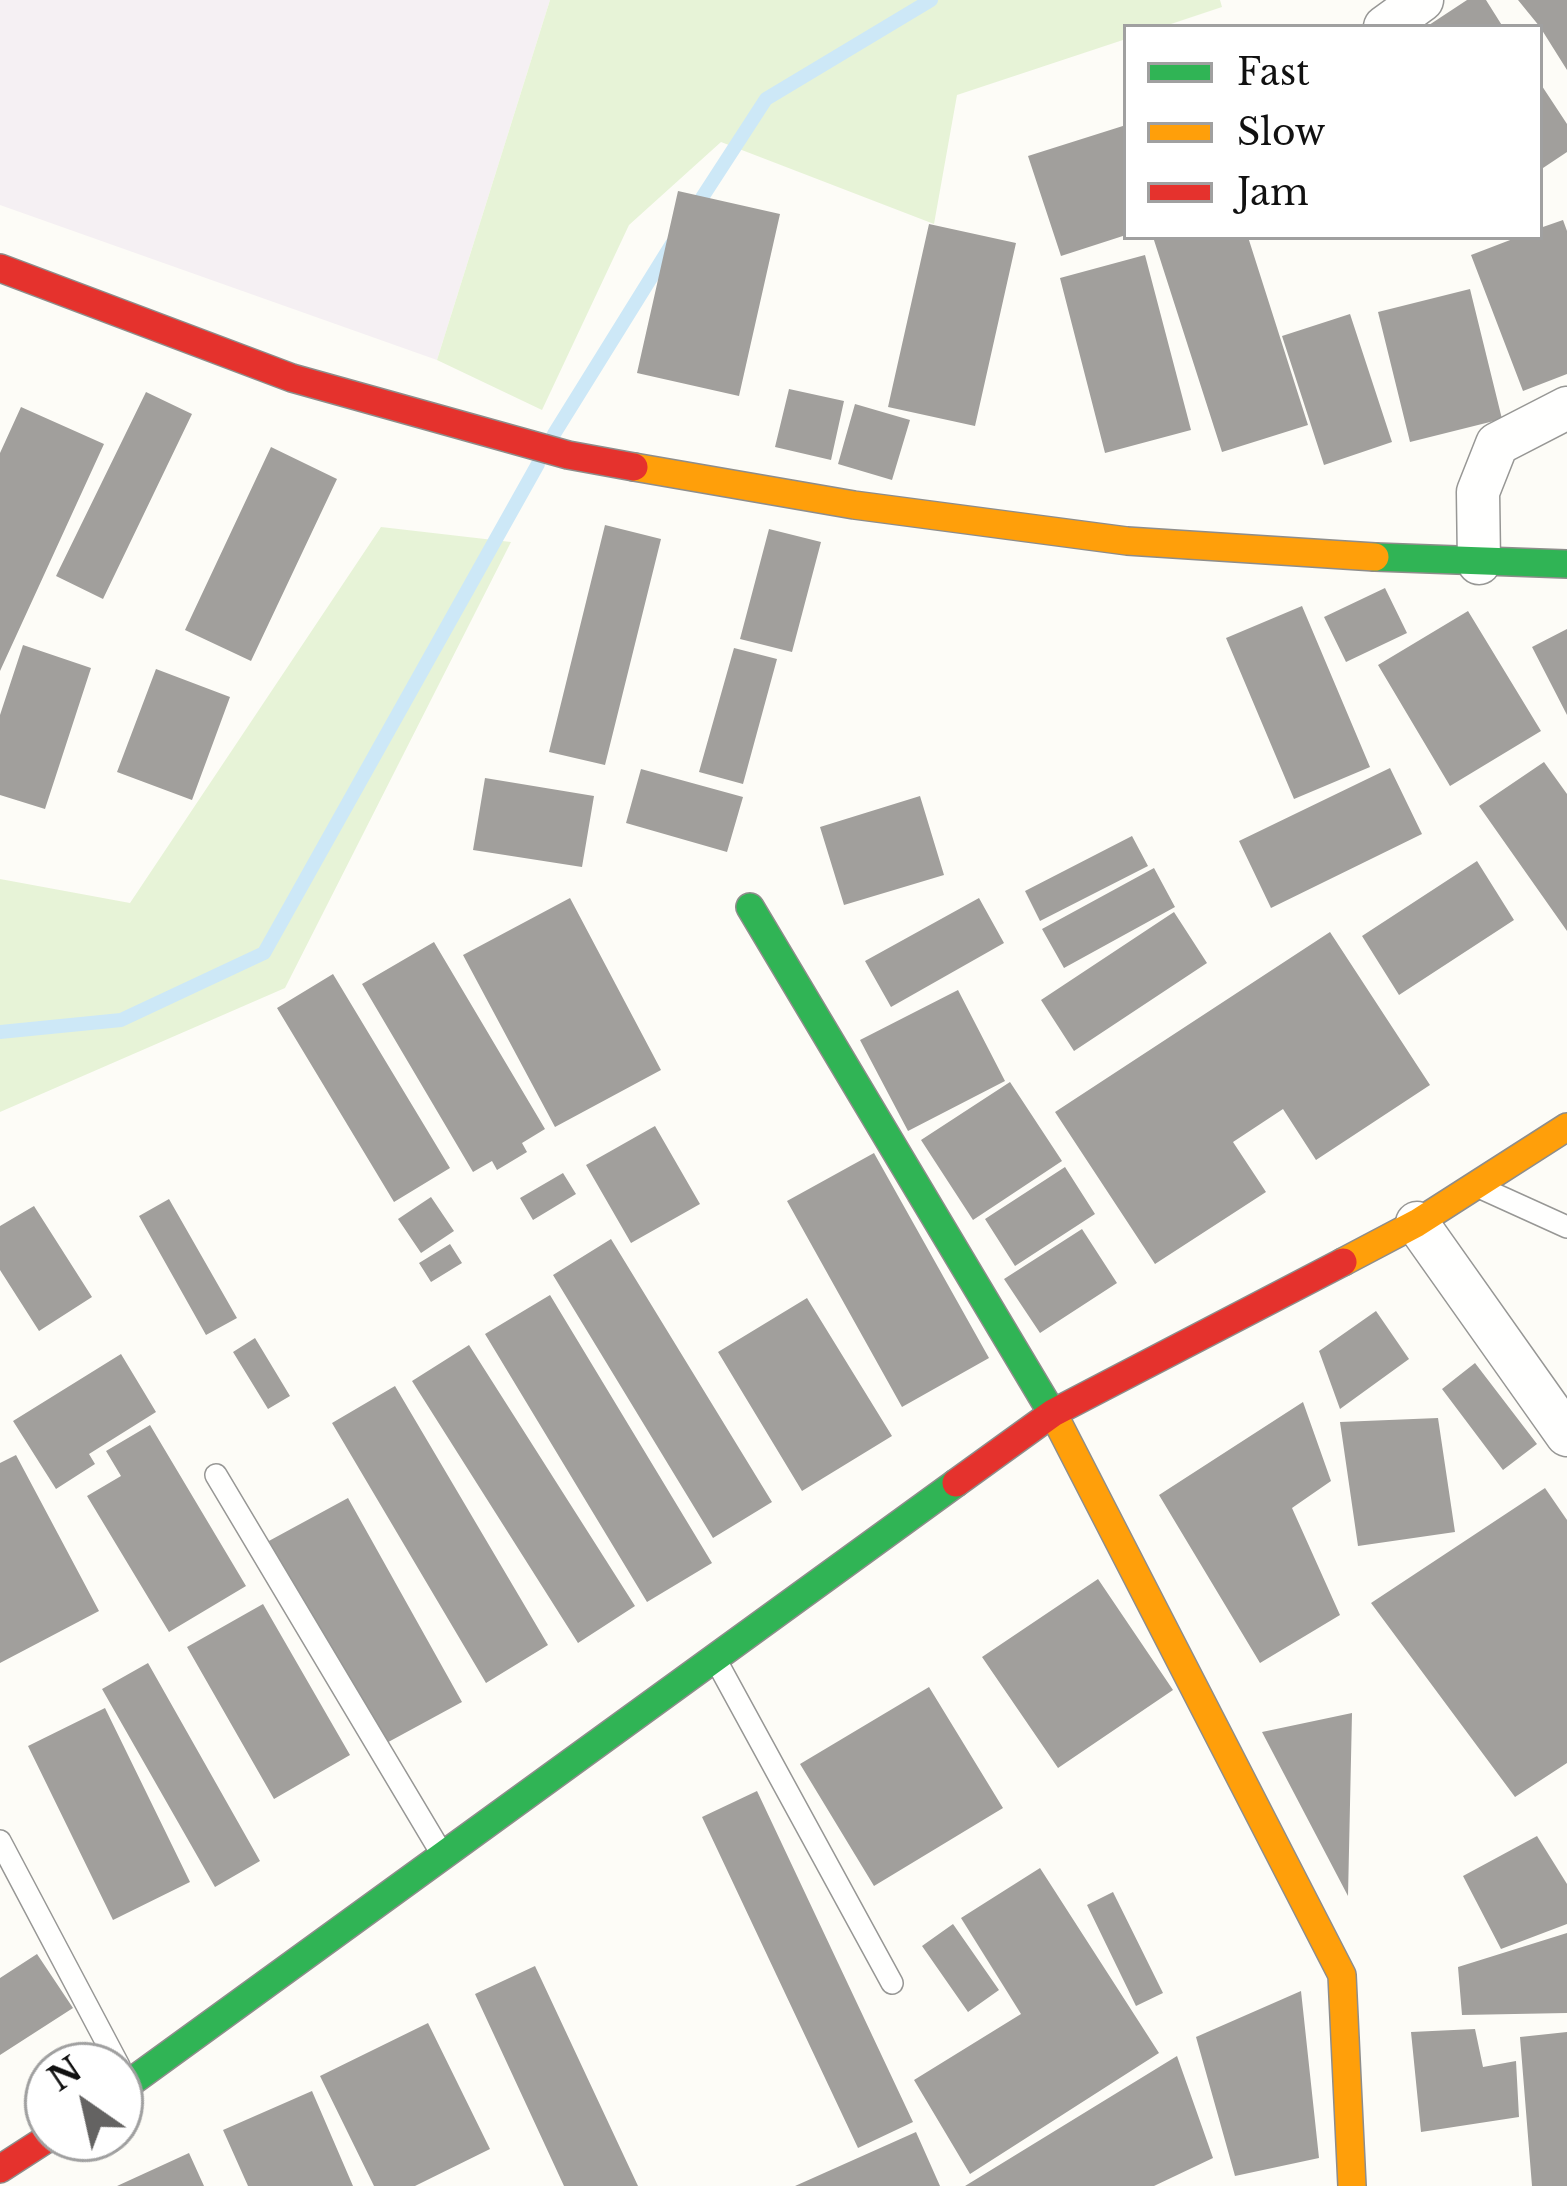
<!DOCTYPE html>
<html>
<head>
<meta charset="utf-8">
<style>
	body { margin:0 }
	#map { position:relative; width:1567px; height:2186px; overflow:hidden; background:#fdfcf7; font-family:"Libre Baskerville",serif }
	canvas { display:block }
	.legend { position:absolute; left:1123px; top:24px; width:420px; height:216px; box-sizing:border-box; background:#fff; border:3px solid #a0a0a0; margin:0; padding:15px 21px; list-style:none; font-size:36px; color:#111 }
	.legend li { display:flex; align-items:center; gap:24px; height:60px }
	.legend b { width:60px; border:3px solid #a0a0a0 }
	.north { position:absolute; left:24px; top:2042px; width:120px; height:120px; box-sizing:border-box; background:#fff; border:3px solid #a0a0a0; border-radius:50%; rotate:326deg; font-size:33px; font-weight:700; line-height:48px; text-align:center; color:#111 }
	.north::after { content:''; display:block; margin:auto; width:42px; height:54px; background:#646362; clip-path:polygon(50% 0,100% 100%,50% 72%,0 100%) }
</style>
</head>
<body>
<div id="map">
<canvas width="1567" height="2186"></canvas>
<ul class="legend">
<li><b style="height:15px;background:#30b455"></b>Fast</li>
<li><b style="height:15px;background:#ff9f0a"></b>Slow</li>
<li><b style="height:15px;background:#e5322d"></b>Jam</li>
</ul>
<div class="north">N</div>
</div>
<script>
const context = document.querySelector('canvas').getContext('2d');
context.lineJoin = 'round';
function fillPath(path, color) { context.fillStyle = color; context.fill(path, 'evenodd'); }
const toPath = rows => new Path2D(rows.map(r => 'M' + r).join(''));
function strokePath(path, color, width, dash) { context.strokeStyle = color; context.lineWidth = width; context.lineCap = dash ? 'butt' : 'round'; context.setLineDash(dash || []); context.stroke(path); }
const industrial = toPath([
	[0,0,550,0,437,360,0,205]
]);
const green = toPath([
	[550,0,1220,0,1222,7,1162,27,1126,27,1126,39,957,95,934,224,721,142,629,225,542,410,437,360],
	[381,527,511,542,285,988,0,1112,0,879,130,903]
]);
const stream = toPath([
	[694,210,766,99,931,0],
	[554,434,672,244],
	[0,1032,121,1020,264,953,538,464]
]);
const building = toPath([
	[1467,0,1486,0,1503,27,1426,27],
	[1518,0,1567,0,1567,70,1540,27],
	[1540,83,1567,124,1567,152,1540,170],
	[1126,125,1126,235,1061,256,1028,156],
	[678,191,780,214,739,396,637,373],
	[1563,220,1567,231,1567,374,1523,391,1471,255,1518,237,1540,237,1540,228],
	[929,224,1016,243,975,426,888,407],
	[1153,237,1248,237,1308,425,1222,452],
	[1145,255,1191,430,1105,453,1060,278],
	[1470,289,1502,419,1410,442,1378,312],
	[1350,314,1392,442,1324,465,1282,336],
	[789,389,844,401,831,460,775,447],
	[146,392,192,414,103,599,56,576],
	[855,404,910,420,892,480,838,464],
	[21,407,104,444,0,671,0,453],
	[271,447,337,479,251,661,185,630],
	[605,525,661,539,605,765,549,752],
	[769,529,821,542,792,652,740,639],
	[1385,588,1407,633,1346,662,1324,617],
	[1302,606,1370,767,1294,799,1226,638],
	[1468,611,1541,731,1450,786,1378,665],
	[1567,629,1567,715,1532,647],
	[23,645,91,668,45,809,0,795,0,715],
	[734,648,777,659,743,784,699,772],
	[156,669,230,697,192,800,117,772],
	[1544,762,1567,794,1567,931,1479,806],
	[1390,768,1422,834,1271,908,1239,841],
	[641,769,743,797,727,852,626,823],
	[485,778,594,796,582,867,473,850],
	[920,796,944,875,844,905,820,827],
	[1132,836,1148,866,1040,921,1025,891],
	[1477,861,1514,920,1399,995,1362,936],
	[1154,868,1175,907,1064,968,1042,929],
	[570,898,661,1070,555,1127,463,955],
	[979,898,1004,943,891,1007,865,961],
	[1174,912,1207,963,1074,1051,1041,1000],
	[1330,932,1430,1085,1316,1160,1283,1109,1233,1142,1266,1192,1155,1264,1055,1112],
	[434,942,545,1129,522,1143,527,1152,497,1170,492,1161,473,1172,362,984],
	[333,974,450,1168,394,1202,277,1008],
	[958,990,1005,1081,908,1131,860,1040],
	[1010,1082,1062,1161,973,1220,921,1140],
	[655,1126,700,1204,631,1243,586,1165],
	[874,1153,989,1358,902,1407,787,1201],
	[1065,1167,1095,1214,1015,1266,985,1219],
	[563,1173,576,1194,533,1220,520,1198],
	[431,1197,454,1231,421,1253,398,1219],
	[169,1199,237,1318,206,1335,139,1216],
	[34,1206,92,1297,39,1331,0,1270,0,1226],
	[1082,1229,1117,1283,1040,1333,1004,1279],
	[611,1239,772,1502,713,1538,553,1275],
	[450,1244,462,1263,431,1282,419,1263],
	[550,1295,712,1563,647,1602,485,1334],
	[807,1298,892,1436,802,1491,718,1352],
	[1376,1311,1409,1359,1340,1409,1319,1351],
	[255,1338,290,1396,268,1409,233,1352],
	[469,1345,635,1606,578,1643,412,1381],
	[121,1354,156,1412,89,1454,95,1464,56,1489,13,1421],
	[1475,1363,1537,1444,1503,1470,1442,1389],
	[395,1386,548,1645,486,1683,332,1423],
	[1303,1402,1331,1481,1292,1508,1340,1615,1260,1663,1159,1495],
	[1438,1418,1455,1532,1358,1546,1340,1422],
	[150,1425,246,1586,169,1632,87,1496,121,1476,106,1451],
	[16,1455,99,1611,0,1663,0,1463],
	[1545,1488,1567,1520,1567,1763,1515,1797,1371,1603],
	[348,1498,462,1702,381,1746,267,1542],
	[1098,1579,1173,1690,1058,1768,982,1657],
	[263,1604,350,1755,274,1799,187,1647],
	[148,1663,260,1861,215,1887,102,1689],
	[929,1687,1003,1808,874,1886,800,1764],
	[105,1708,190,1882,113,1920,28,1746],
	[1352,1713,1348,1896,1262,1732],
	[757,1791,913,2122,858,2148,702,1817],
	[1537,1836,1567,1884,1567,1924,1501,1949,1463,1876],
	[1040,1868,1159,2053,970,2174,914,2080,1021,2014,961,1918],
	[1113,1892,1163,1993,1136,2006,1087,1905],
	[953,1924,999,1990,968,2012,922,1946],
	[1567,1933,1567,2013,1462,2015,1458,1967],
	[37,1954,73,2008,0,2055,0,1978],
	[535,1966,638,2186,564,2186,475,1994],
	[1301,1991,1319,2158,1235,2176,1196,2037],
	[428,2023,490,2149,415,2186,374,2186,320,2076],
	[1475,2029,1483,2067,1516,2061,1519,2117,1421,2132,1411,2032],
	[1567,2032,1567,2186,1532,2186,1520,2037],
	[1177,2056,1213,2158,1154,2186,965,2186],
	[312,2091,353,2186,248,2186,223,2130],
	[916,2132,940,2186,795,2186],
	[189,2153,204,2186,117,2186]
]);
const lane = toPath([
	[1481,1188,1567,1227],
	[216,1475,442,1854],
	[718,1664,892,1983],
	[0,1841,119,2066]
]);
const street = toPath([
	[1385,27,1422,0],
	[1479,563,1478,492,1497,444,1567,408],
	[1417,1223,1567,1435]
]);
const fast = toPath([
	[1375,557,1567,564],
	[750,907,1058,1423],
	[120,2090,956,1483]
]);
const slow = toPath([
	[634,467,854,505,1127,541,1375,557],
	[1343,1262,1417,1223,1567,1127],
	[1058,1423,1342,1975,1352,2186]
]);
const jam = toPath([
	[0,268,292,378,568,455,634,467],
	[956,1483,1053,1413,1343,1262],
	[0,2169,48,2138]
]);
fillPath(industrial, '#f5f0f3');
fillPath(green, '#e7f3d7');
strokePath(stream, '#cde8f7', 14);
fillPath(building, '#a19f9c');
strokePath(lane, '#979795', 24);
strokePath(street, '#979795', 45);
strokePath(fast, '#8e8d8b', 30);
strokePath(slow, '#8e8d8b', 30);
strokePath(jam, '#8e8d8b', 30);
strokePath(lane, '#fffffe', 21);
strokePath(street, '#fffffe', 42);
strokePath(fast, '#30b455', 27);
strokePath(slow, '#ff9f0a', 27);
strokePath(jam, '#e5322d', 27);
</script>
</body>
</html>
